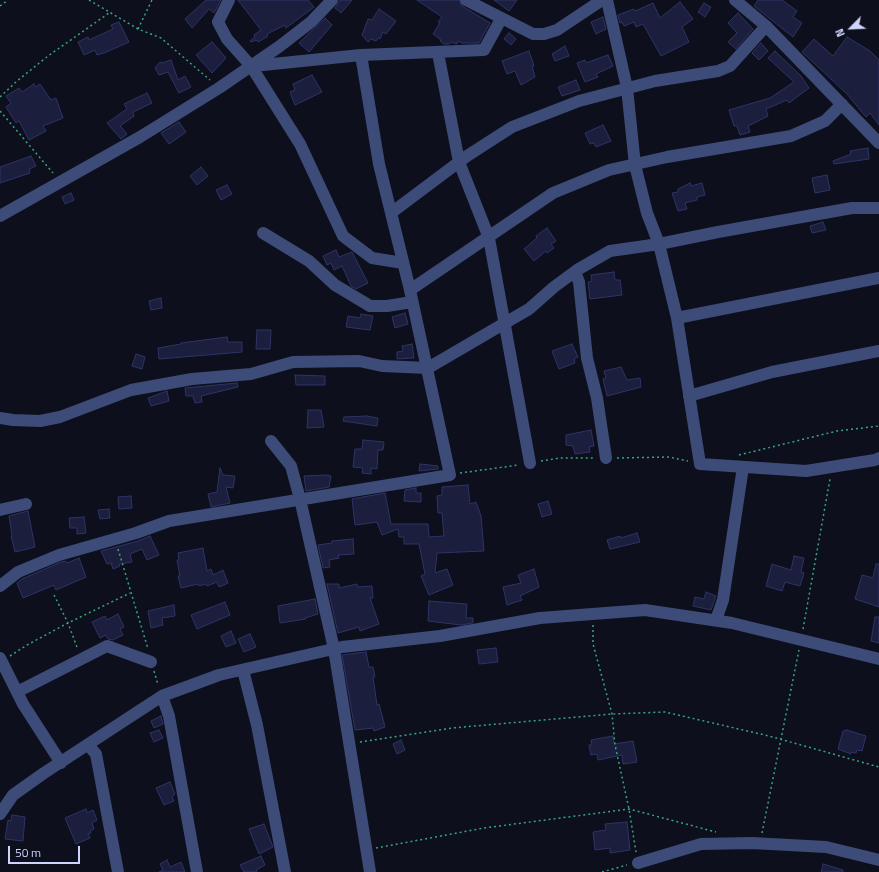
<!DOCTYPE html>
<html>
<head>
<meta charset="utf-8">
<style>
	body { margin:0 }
	#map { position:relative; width:879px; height:872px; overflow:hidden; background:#0d0f1d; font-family:"Titillium Web",sans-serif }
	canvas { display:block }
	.north { position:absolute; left:831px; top:8px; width:40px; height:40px; -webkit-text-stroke:3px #0d0f1d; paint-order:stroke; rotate:246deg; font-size:11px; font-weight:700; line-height:16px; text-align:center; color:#ced5fb }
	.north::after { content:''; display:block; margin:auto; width:14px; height:18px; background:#ced5fb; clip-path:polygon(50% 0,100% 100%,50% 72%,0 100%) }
	.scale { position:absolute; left:8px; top:846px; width:72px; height:18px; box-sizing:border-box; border:2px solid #ced5fb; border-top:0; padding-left:5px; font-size:12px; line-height:14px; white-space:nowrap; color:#ced5fb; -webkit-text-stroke:3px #0d0f1d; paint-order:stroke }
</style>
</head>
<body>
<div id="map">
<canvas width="879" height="872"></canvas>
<div class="north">N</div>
<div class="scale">50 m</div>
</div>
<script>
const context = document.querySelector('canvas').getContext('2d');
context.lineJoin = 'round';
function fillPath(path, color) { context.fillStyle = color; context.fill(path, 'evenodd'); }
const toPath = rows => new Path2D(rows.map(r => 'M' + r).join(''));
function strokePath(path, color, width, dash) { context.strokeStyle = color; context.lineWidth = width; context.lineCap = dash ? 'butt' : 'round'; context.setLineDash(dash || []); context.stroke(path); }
const building = toPath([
	[206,0,221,0,214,13,209,9,192,28,185,19,206,0],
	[238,0,308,0,314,7,286,28,285,25,267,34,268,36,258,42,256,40,251,42,250,41,255,37,254,35,261,30,238,0],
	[340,0,352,0,341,13,335,8,340,0],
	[417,0,459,0,462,6,490,23,479,43,462,43,458,41,457,44,451,42,449,44,444,44,440,41,441,40,433,34,440,23,438,22,442,17,417,0],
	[494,0,517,0,509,11,494,0],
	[758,0,782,0,797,11,793,17,802,23,793,37,754,6,758,0],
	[680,2,693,19,682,27,689,42,661,56,643,24,636,27,634,22,624,26,622,22,620,23,618,15,634,9,635,11,653,3,660,18,680,2],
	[704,3,711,7,705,17,698,12,704,3],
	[379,9,396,21,386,34,383,32,380,39,378,38,376,41,371,39,368,42,362,35,368,19,372,20,379,9],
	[738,13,753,29,736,49,728,42,737,33,728,23,738,13],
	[603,17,606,29,596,34,591,22,603,17],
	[325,18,332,25,309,52,299,43,325,18],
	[119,22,129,42,104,53,97,55,95,50,84,55,78,42,88,37,89,40,113,29,111,25,119,22],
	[509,33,516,39,511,45,504,39,509,33],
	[847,37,870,51,879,60,879,125,870,113,866,117,847,94,802,52,814,39,833,56,847,37],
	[212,42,226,58,212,73,196,55,212,42],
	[761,43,768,51,759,60,752,53,761,43],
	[565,46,569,56,555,61,552,54,565,46],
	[529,51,534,66,532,66,535,77,521,85,515,71,507,74,502,61,529,51],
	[775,51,801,76,809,88,789,103,787,100,766,109,768,116,748,126,750,132,740,135,737,126,734,126,729,110,770,98,794,82,768,58,775,51],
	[608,55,613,66,596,74,598,77,585,82,577,63,585,60,586,63,608,55],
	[171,60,178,80,185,76,191,87,179,93,168,72,159,75,155,68,160,62,162,63,171,60],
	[312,75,322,92,295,105,290,92,295,90,293,84,312,75],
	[576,80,580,90,562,96,558,87,576,80],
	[34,84,36,87,40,84,51,100,56,98,63,118,43,126,46,131,29,140,19,121,16,123,6,107,11,103,6,96,19,88,22,92,34,84],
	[147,93,152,103,133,112,134,116,120,126,127,134,121,139,107,123,127,109,124,104,147,93],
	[179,122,186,132,169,144,161,133,179,122],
	[603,125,611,141,596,147,594,143,590,144,585,133,603,125],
	[868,148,869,159,834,164,833,161,851,154,850,151,868,148],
	[31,156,36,166,29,169,30,173,0,183,0,167,31,156],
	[201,167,208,176,197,185,190,176,201,167],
	[827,175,830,190,815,193,812,178,827,175],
	[690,183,691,186,702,183,705,195,697,197,697,200,685,203,687,209,678,211,672,193,678,192,678,189,690,183],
	[227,185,232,194,221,200,216,190,227,185],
	[71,193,74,200,65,204,62,197,71,193],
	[823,222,826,230,812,233,810,226,823,222],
	[547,228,556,241,551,244,554,248,547,253,546,251,534,261,524,249,537,238,536,236,547,228],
	[336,250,339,257,352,252,368,283,356,289,351,286,342,266,334,270,331,263,327,265,323,256,336,250],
	[614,272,615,280,620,280,622,295,590,299,588,282,592,281,591,275,614,272],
	[161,298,162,308,151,310,149,301,161,298],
	[405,313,408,324,395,328,392,317,405,313],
	[361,314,373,316,370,330,346,327,348,316,360,318,361,314],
	[257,330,271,330,270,349,256,349,257,330],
	[227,337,228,342,242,342,242,352,159,359,158,348,181,344,181,343,227,337],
	[412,344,414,358,397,359,397,352,403,351,402,346,412,344],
	[572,344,578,357,574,359,575,363,559,369,552,351,572,344],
	[136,354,145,357,142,369,132,366,136,354],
	[621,367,627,380,640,378,641,387,607,396,603,379,606,378,604,371,621,367],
	[295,375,325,376,325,385,296,385,295,375],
	[237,383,238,387,201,396,202,402,195,403,193,396,186,396,185,388,237,383],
	[167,391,169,401,151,406,148,398,167,391],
	[308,410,321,410,324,427,307,428,308,410],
	[367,416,378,418,377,426,343,421,344,417,367,416],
	[591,430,594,446,589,447,590,452,575,454,573,446,566,445,566,435,591,430],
	[363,440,384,442,383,450,378,450,377,469,371,468,371,474,362,473,363,468,353,467,355,449,362,449,363,440],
	[420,464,438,466,438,469,419,471,420,464],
	[220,468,223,475,235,476,233,488,226,487,230,503,211,507,208,494,217,492,220,468],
	[326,475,331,476,329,487,306,491,304,476,326,475],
	[468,485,470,504,476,502,481,516,484,551,437,553,435,573,447,569,453,585,429,595,421,576,425,574,419,544,404,544,404,537,399,537,398,529,382,535,377,522,355,525,352,499,385,493,391,524,428,524,429,537,444,536,442,513,438,513,437,496,442,495,442,487,468,485],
	[416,488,416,493,421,493,421,502,404,501,405,490,416,488],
	[131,496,132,508,119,509,118,497,131,496],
	[548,501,552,514,542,517,538,504,548,501],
	[109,509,110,518,100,519,98,510,109,509],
	[28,511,35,547,15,552,11,536,12,535,9,516,28,511],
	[84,517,86,533,77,534,77,528,70,528,69,518,84,517],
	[637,533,640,542,610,549,607,540,620,536,621,538,637,533],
	[150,536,159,555,147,560,142,549,130,554,132,562,119,564,120,566,113,569,111,563,107,564,101,551,138,541,150,536],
	[353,539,354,554,338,555,339,558,329,560,330,567,323,568,318,545,332,543,332,541,353,539],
	[203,548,207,571,211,569,213,575,223,570,228,583,219,587,217,582,207,586,206,584,199,586,198,584,181,588,178,576,180,576,177,560,179,560,178,553,203,548],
	[794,556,804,558,801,572,804,573,800,586,785,582,782,591,766,586,772,564,791,570,794,556],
	[79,558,86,577,56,590,54,585,23,598,17,583,22,579,61,562,66,561,67,563,79,558],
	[876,564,879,564,879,607,855,599,862,575,873,578,876,564],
	[534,569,539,587,520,596,522,600,507,605,503,587,521,583,518,575,534,569],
	[327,584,339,584,339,588,357,584,358,587,372,586,373,598,370,598,379,624,360,631,359,627,338,633,327,584],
	[706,592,716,596,711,610,693,606,695,597,704,599,706,592],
	[315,599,318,614,305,618,306,619,280,623,278,606,315,599],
	[429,601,467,604,466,618,473,618,473,623,461,625,428,621,429,601],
	[225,602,230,615,197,629,191,615,225,602],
	[174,605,175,616,162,618,163,625,151,628,148,611,174,605],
	[118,614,124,627,120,629,123,635,113,640,108,639,106,635,100,638,92,622,105,616,107,620,118,614],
	[875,617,879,617,879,643,871,641,875,617],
	[231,631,236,643,226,647,221,636,231,631],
	[250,634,256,647,244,652,238,639,250,634],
	[496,648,498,662,479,664,477,650,496,648],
	[366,652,369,667,373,667,375,677,373,677,377,705,379,704,385,727,374,731,373,728,355,730,342,655,366,652],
	[161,716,163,724,154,728,151,721,161,716],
	[159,730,163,738,154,742,150,733,159,730],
	[847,730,866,736,862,751,857,750,856,753,851,752,851,754,838,749,843,731,847,730],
	[613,736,614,744,633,741,637,762,623,764,622,755,598,760,597,754,591,755,589,745,592,745,591,740,613,736],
	[401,740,405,750,397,754,393,744,401,740],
	[170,782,175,794,172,797,174,801,164,805,156,788,170,782],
	[86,809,87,813,93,810,97,820,92,823,94,829,90,831,91,833,88,834,90,838,76,844,65,818,86,809],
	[12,815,25,817,23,841,5,839,8,820,11,821,12,815],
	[627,822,630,850,610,853,610,848,595,850,593,832,606,830,605,824,627,822],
	[264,824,273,847,259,854,249,829,264,824],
	[261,856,265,865,256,870,257,872,244,872,240,865,261,856],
	[167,860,170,867,181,862,185,872,159,872,163,870,160,864,167,860],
	[823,864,843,870,843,872,821,872,823,864]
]);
const path = toPath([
	[89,0,138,29,161,38,210,80],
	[0,6,8,0],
	[138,29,152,0],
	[0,97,17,81,48,56,109,13],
	[0,111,53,173],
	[739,455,837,431,879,426],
	[617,458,669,457,688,461],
	[541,461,560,458,595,458],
	[460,473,519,465],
	[118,549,148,649],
	[54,595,68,623,78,650],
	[593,625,593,644,612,714,615,745,629,809,636,852],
	[803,629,830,479],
	[10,656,27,645,68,623,130,593],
	[154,671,158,685],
	[360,742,452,728,612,714,665,712,769,736,879,767],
	[762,833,799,650],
	[376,848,484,828,629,809,716,832],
	[602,872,627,865]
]);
const minor = toPath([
	[229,0,218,22,227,39,251,66,300,144,343,236,372,258,403,263],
	[466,0,533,34,544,34,557,30,599,2,605,0],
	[607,0,627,88,635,165,647,213,659,244,677,318,700,464,806,471,875,460,879,458],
	[735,0,766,26,879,143],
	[438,53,459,162,489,238,530,463],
	[361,55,484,50,501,19],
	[253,66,361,55,379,164,410,290],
	[391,213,467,156,512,127,579,101,655,81,718,71,730,66,766,26],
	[0,216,140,137,219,88,280,46,311,22,332,0],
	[263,233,309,261,335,285,370,306,387,306,412,302],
	[575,272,579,282,587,358,597,398,606,458],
	[677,318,879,278],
	[689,396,772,372,879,351],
	[0,418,13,420,40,421,60,417,131,390,192,379,251,374,293,362,359,361,382,366,428,368,529,309,554,287,577,270,610,251,659,244,718,232,852,208,879,208],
	[271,441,291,466,300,499,334,649,370,872],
	[0,510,26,504],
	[0,586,18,572,59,555,136,533,169,521,450,475,410,290,553,193,609,170,667,157,791,136,825,121,842,104],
	[716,620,723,600,743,467],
	[0,658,23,704,61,763],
	[243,670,257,725,285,872],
	[17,692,107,646,151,662],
	[162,696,169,716,197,872],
	[88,745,96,754,118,872],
	[0,814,13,795,44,773,162,696,219,675,342,647,440,636,540,618,645,610,732,623,879,659],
	[638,863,701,844,752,843,826,847,879,860]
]);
fillPath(building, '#1b1e3c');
strokePath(building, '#2f3466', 1);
strokePath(path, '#38a580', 1.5, [2, 3]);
strokePath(minor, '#3d4b78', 12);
</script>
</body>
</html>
